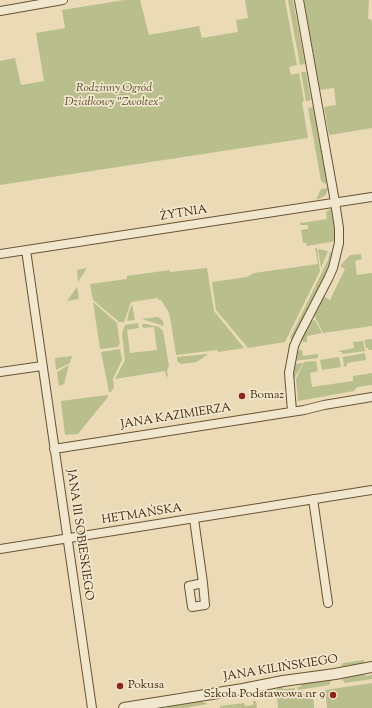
<!DOCTYPE html>
<html>
<head>
<meta charset="utf-8">
<style>
	body { margin:0 }
	canvas { display:block; background:#eadab5 }
</style>
</head>
<body>
<canvas width="372" height="708"></canvas>
<script>
const context = document.querySelector('canvas').getContext('2d');
context.lineJoin = 'round';
function fillPath(path, color) { context.fillStyle = color; context.fill(path, 'evenodd'); }
const toPath = rows => new Path2D(rows.map(r => 'M' + r).join(''));
function strokePath(path, color, width, dash) { context.strokeStyle = color; context.lineWidth = width; context.lineCap = dash ? 'butt' : 'round'; context.setLineDash(dash || []); context.stroke(path); }
function label(font, color, halo, rows, align = 'center') {
  context.font = font + ' "Sorts Mill Goudy",serif'; context.lineWidth = 3.5; context.setLineDash([]); context.textBaseline = 'middle'; context.strokeStyle = halo; context.fillStyle = color; for (const [text, x, y, turn = 0] of rows) {
    context.save(); context.translate(x, y); context.rotate((+turn || 0) * Math.PI / 180); context.textAlign = isNaN(turn) ? turn : align; if (halo) context.strokeText(text, 0, 0); context.fillText(text, 0, 0); context.restore();
  }
}
const green = toPath([
	[124,0,140,0,149,35,199,26,202,38,238,32,236,20,248,18,245,0,285,0,297,65,289,67,291,75,299,73,304,101,302,102,308,138,0,185,0,61,15,58,21,85,44,81,36,33,65,28,62,10],
	[288,0,293,0,305,64,300,65],
	[304,0,369,0,368,18,372,21,372,128,329,135,324,107,336,105,334,88,320,90],
	[301,72,306,72,311,100,306,101],
	[313,107,327,183,325,184,321,181,308,108],
	[328,188,326,195,317,200,317,198,321,189],
	[330,209,333,212,336,230,336,241,307,246,306,243,303,243,301,230,308,229,308,225,300,225,300,221,301,223,327,219,326,212],
	[315,248,317,248,320,271,285,342,248,348,216,310,212,282,247,277,254,273,318,264],
	[318,249,328,251,321,268],
	[330,252,334,253,328,274,293,339,290,338,328,260],
	[361,254,362,259,355,261,357,275,372,273,372,326,323,333,313,313,323,296,330,300,345,269,340,266,350,255],
	[87,268,78,282,77,270],
	[207,268,214,311,244,348,218,352,217,350,176,355,170,317,168,311,161,300,158,300,158,298,131,302,124,322,119,322,93,300,90,284,127,279,127,276,170,270,170,272],
	[77,287,79,299,67,301],
	[93,302,117,323,120,344,117,347,100,349],
	[132,304,135,320,127,321,129,312],
	[158,317,163,321,164,326,142,319],
	[315,320,322,333,307,336,307,342,303,342,301,338,310,321],
	[138,323,139,328,127,330,130,353,157,350,154,327,143,328,142,324,146,324,159,327,163,331,169,366,167,370,168,377,166,376,165,371,115,379,125,360,122,333,125,325],
	[372,339,372,350,369,350,368,348,366,348,364,340],
	[363,341,365,351,342,354,342,352,339,352,339,351,354,348,353,342],
	[120,349,122,360,113,379,114,387,111,392,109,392,101,352],
	[300,350,302,350,303,356,318,354,318,358,294,361,296,353],
	[365,353,366,360,347,363,347,366,344,367,343,357],
	[208,354,197,362,181,364,177,361,177,357],
	[72,356,70,363,56,370,55,358],
	[339,357,341,367,322,370,320,360],
	[316,361,318,371,310,373,312,387,353,381,353,376,372,373,372,385,357,387,354,391,298,401,296,379,304,362],
	[303,363,293,381,294,364],
	[69,365,64,384,59,386,57,372],
	[107,395,108,397,78,434,65,435,61,401],
	[364,660,364,663,340,667,343,663],
	[363,673,366,676,372,675,372,679,345,683,342,679],
	[332,680,329,685,298,690,297,687,300,687,303,683],
	[372,683,372,708,327,708,325,690],
	[280,686,284,689,295,688,295,691,276,694,277,689],
	[265,690,269,691,271,694,252,697],
	[313,692,314,708,278,708,277,697],
	[201,701,208,704,184,708,166,708,170,706],
	[253,701,256,701,257,708,220,708,220,706,244,703,245,706,253,705]
]);
const minor = toPath([
	[0,11,63,0],
	[26,250,92,708],
	[0,254,372,197],
	[0,372,42,366],
	[292,411,289,373,294,346,298,337,328,279,333,268,339,243,339,228,335,202,299,0],
	[54,449,304,410,324,405,372,397],
	[313,499,328,603],
	[194,519,203,583,205,605,192,607,189,586,203,583],
	[0,549,372,490]
]);
const tertiary = toPath([
	[124,708,243,689,283,681,335,674,372,667]
]);
const markers = [
	[242,396,4,"#8f2418"],
	[120,686,4,"#8f2418"],
	[333,695,4,"#8f2418"]
];
const parkNames = [
	["Rodzinny Ogród",114,89],
	["Działkowy \"Zwoltex\"",114,103]
];
const streetNames = [
	["ŻYTNIA",184,214,-9],
	["JANA KAZIMIERZA",176,417,-9],
	["HETMAŃSKA",142,515,-9],
	["JANA III SOBIESKIEGO",79,535,82],
	["JANA KILIŃSKIEGO",281,669,-9]
];
const poiNames = [
	["Bomaz",250,396],
	["Pokusa",128,686],
	["Szkoła Podstawowa nr 9",325,695,"right"]
];
fillPath(green, '#b8bf8c');
strokePath(minor, '#6a5333', 10);
strokePath(tertiary, '#6a5333', 12);
strokePath(minor, '#f1e7cf', 8);
strokePath(tertiary, '#f1e7cf', 10);
for (const [x, y, r, color] of markers) { const dot = new Path2D(); dot.arc(x, y, r, 0, 2 * Math.PI); context.fillStyle = color; context.fill(dot); strokePath(dot, '#f1e7cf', 1.5); }
label('italic 12px', '#5e4c29', '#f1e7cf', parkNames);
label('12px', '#402608', '#f1e7cf', streetNames);
label('12px', '#402608', '#f1e7cf', poiNames, 'left');
</script>
</body>
</html>
